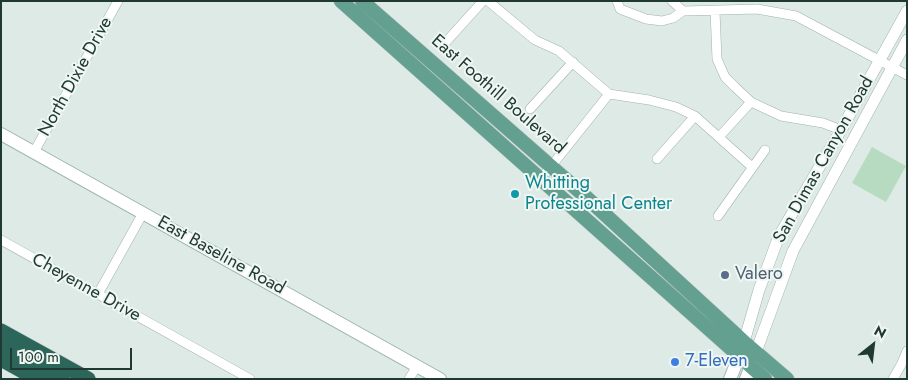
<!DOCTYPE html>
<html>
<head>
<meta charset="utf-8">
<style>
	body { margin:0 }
	#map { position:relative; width:908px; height:380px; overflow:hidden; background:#deeae5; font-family:Jost,sans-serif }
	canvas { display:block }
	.frame { position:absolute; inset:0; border:2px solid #203a33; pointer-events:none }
	.north { position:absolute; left:848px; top:320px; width:50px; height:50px; -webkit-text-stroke:4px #eff7f3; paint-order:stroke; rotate:29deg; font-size:14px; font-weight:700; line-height:20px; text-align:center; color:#203a33 }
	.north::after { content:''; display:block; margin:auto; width:18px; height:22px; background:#203a33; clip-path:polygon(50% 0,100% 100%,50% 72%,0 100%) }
	.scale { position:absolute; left:10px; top:348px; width:122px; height:22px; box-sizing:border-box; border:2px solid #203a33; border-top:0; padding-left:6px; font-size:15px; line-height:18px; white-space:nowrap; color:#203a33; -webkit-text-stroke:4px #eff7f3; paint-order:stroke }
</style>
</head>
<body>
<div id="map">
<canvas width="908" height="380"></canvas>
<div class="frame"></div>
<div class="north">N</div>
<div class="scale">100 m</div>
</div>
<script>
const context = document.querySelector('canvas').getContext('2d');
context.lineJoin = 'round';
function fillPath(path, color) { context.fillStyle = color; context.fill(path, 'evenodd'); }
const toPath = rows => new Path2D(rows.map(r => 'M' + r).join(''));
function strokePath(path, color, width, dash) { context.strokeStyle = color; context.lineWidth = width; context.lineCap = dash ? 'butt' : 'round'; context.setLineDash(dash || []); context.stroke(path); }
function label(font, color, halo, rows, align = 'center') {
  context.font = font + ' Jost,sans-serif'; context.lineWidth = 4; context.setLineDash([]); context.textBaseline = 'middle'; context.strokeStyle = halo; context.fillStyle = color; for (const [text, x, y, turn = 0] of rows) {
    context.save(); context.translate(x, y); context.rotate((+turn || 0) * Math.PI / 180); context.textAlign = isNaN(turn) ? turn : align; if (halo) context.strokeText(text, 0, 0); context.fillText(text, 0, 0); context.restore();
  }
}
const green = toPath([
	[872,147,906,166,886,202,852,183]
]);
const minor = toPath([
	[488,1,535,40,559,51,609,94,649,100,676,107,695,116,752,167],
	[617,1,620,9,646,19,662,21,673,18,683,11],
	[672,1,683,11,757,9,796,16,907,75],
	[715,11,717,59,725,77,735,87,751,102,781,116,823,123,841,130],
	[445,43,483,1],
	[530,109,573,62],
	[719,137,751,102],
	[34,152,118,1],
	[657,159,695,116],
	[541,179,609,94],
	[718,216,765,150],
	[1,240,250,379],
	[98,294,143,213],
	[409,379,417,366],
	[893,379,901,365,907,351]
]);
const tertiary = toPath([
	[744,342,759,290,779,236,841,130,907,11],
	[756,352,793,251,907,40]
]);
const secondary = toPath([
	[1,134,440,379],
	[730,379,742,349],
	[746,379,754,358]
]);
const primary = toPath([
	[341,1,765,379],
	[362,1,587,198,744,342,787,379]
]);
const motorway = toPath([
	[1,331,88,379],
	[1,345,62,379],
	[1,359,37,379]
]);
const markers = [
	[515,194,5,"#0f9aa8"],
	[725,275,5,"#5c6f8a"],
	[675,362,5,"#3f7fe0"]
];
const streetNames = [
	["North Dixie Drive",76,77,-61],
	["East Foothill Boulevard",498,95,41],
	["San Dimas Canyon Road",824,160,-61],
	["East Baseline Road",221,256,29],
	["Cheyenne Drive",86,288,29]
];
const cultureNames = [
	["Whitting",525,184],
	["Professional Center",525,205]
];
const serviceNames = [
	["Valero",735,275]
];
const shopNames = [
	["7-Eleven",685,362]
];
fillPath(green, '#b7dbc1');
strokePath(minor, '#a1b2ac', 10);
strokePath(tertiary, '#a1b2ac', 12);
strokePath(secondary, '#9eb6ad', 14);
strokePath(primary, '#bcc4c2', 15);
strokePath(motorway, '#bcc4c2', 16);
strokePath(minor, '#fff', 9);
strokePath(tertiary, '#fff', 11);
strokePath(secondary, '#fff', 12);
strokePath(primary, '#63a090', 14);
strokePath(motorway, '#2c655a', 15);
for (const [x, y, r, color] of markers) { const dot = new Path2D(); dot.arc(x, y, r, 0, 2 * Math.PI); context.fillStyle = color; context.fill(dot); strokePath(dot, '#eff7f3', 2); }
label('18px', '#203a33', '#eff7f3', streetNames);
label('18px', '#0d838f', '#eff7f3', cultureNames, 'left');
label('18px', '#4e5e75', '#eff7f3', serviceNames, 'left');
label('18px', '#366cbe', '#eff7f3', shopNames, 'left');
</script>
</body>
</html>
